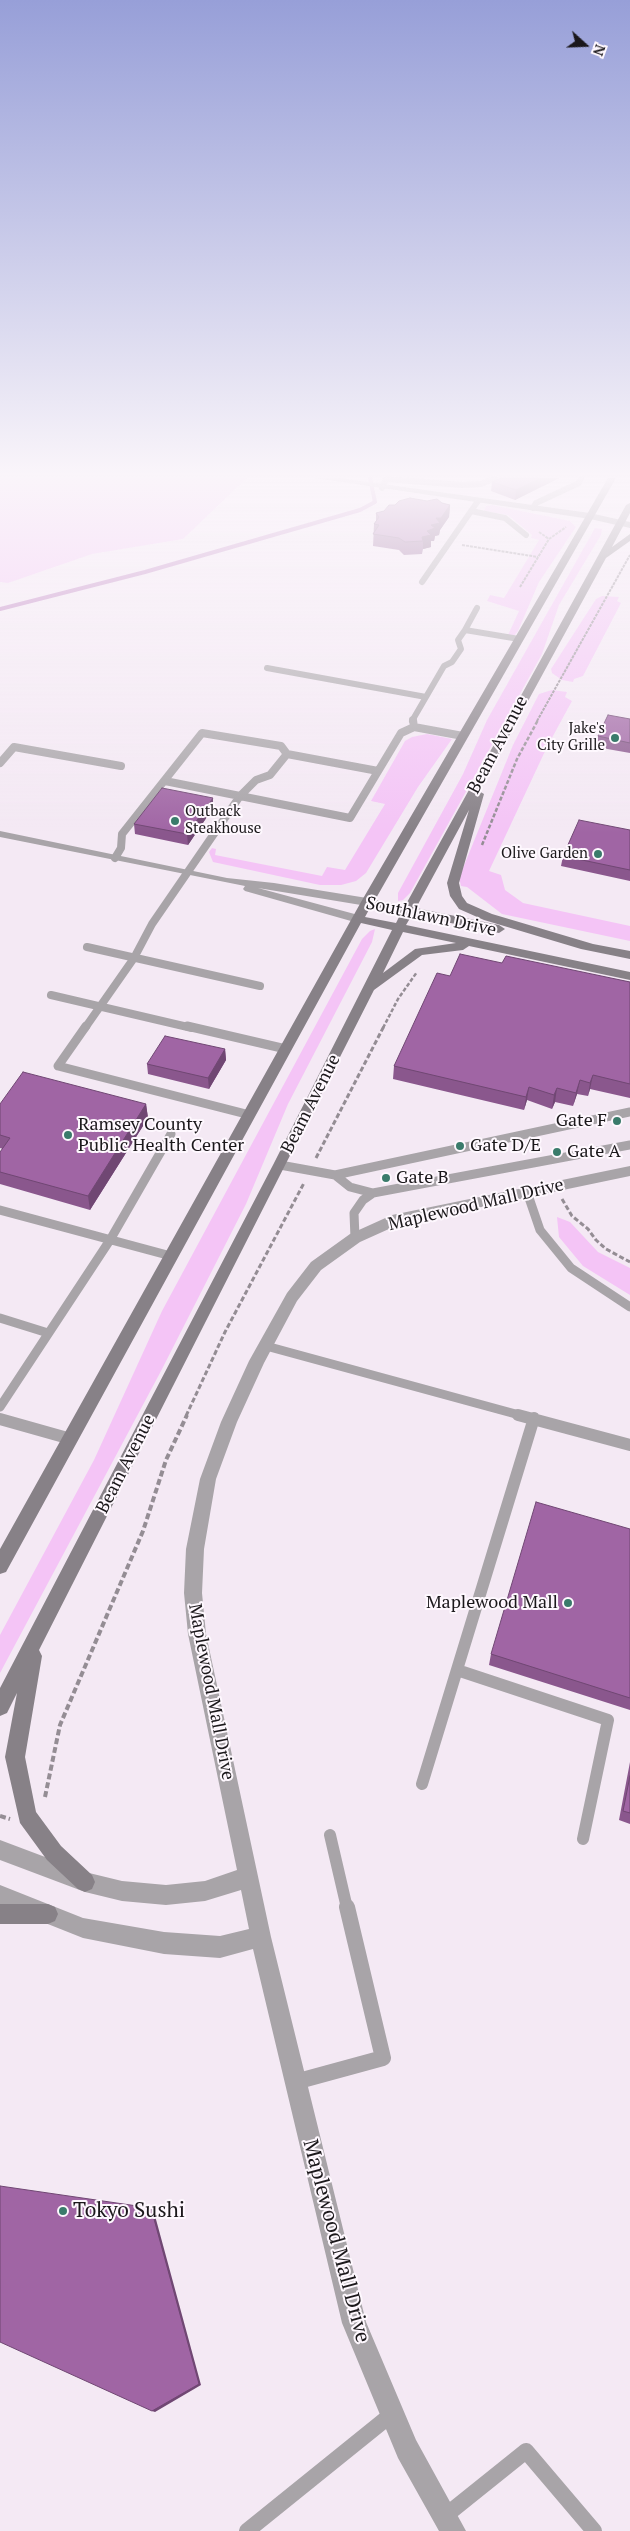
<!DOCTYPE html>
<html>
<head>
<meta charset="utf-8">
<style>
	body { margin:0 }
	#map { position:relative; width:630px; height:2531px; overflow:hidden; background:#f4e9f4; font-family:"PT Serif",serif }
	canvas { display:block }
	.north { position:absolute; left:560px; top:20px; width:50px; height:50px; -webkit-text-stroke:4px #fef8fe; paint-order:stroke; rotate:110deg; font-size:14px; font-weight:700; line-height:20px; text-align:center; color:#1b181b }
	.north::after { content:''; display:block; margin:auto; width:18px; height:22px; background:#1b181b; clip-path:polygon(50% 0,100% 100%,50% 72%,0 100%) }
</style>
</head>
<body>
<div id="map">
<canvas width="630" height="2531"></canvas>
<div class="north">N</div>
</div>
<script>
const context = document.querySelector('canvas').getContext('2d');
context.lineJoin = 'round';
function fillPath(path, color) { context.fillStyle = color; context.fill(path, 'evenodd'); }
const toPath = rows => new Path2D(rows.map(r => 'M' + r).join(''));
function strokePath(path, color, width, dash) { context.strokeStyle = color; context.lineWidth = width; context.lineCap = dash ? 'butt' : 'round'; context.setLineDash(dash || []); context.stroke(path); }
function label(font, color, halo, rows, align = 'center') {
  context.font = font + ' "PT Serif",serif'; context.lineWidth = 4; context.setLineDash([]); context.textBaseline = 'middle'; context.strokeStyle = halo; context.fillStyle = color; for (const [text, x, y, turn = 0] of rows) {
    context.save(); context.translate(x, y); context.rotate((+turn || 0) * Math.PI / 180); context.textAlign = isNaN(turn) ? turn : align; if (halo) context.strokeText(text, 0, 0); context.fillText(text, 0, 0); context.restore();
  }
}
const green = toPath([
	[0,478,247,478,183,539,92,554,8,583,0,582],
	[492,505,570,521,576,527,539,582,518,631,514,636,508,635,519,611,487,601,490,595,504,598,539,540,531,538,532,535,508,515,484,511,486,506],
	[595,528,602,529,601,535,559,605,542,654,410,893,403,900,398,901,398,893,463,774,487,720],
	[602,596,619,597,617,601,621,603,583,676,574,679,573,682,562,680,552,673,551,669,596,599],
	[552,690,567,692,565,697,572,701,547,747,489,871,501,875,505,890,523,903,630,926,630,941,502,914,467,887,461,886,459,878,513,745,539,694],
	[427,734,452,739,418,787,366,873,356,881,341,885,320,885,213,862,209,852,212,848,216,849,215,855,322,876,327,867,345,870,385,804,371,801,405,741,412,737],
	[375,929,372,942,288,1104,246,1204,161,1371,0,1673,0,1635,94,1460,162,1311,362,939,370,931],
	[557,1217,570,1222,598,1252,630,1268,630,1295,583,1266,559,1237]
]);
const stream = toPath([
	[0,609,145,572,360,510,375,502,370,478]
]);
const pathFar3 = toPath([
	[539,532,549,539],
	[462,545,538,557],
	[520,587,549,539,566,527],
	[537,721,630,555]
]);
const pathFar2 = toPath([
	[482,845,517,759,538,720],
	[383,1028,398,999,417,972]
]);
const pathFar1 = toPath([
	[316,1158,384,1026],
	[562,1199,572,1216,588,1229,596,1240,606,1249,630,1262],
	[186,1416,225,1332,304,1183]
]);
const path = toPath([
	[45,1797,60,1725,143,1531,166,1460,187,1415],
	[0,1816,10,1819]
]);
const laneFar4 = toPath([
	[382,488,386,479,462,485,481,484,495,478],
	[533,508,536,503,579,483,581,478],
	[471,511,505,518,526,535],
	[422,582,478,501],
	[477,608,465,630,519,639],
	[267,668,426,697],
	[412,721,444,666,452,662,461,649,458,640,465,630]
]);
const laneFar3 = toPath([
	[413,720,414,727],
	[0,763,14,747,121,766],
	[165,781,240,796,256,780,270,775,287,754],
	[115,858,121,848,122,834,202,733,281,746,287,754,378,771],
	[87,947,260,986],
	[51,995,192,1028],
	[85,1028,134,958,152,924,240,796,350,818,401,733,414,727,463,736]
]);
const laneFar2 = toPath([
	[86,1026,58,1066,250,1115],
	[187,1026,286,1049],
	[280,1165,335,1175,630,1112],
	[335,1175,350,1187,373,1193,630,1145],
	[527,1192,540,1230,571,1268,630,1307],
	[0,1210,171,1256],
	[355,1238,354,1213,363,1200,373,1193],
	[0,1318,48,1333],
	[266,1346,523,1416],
	[0,1407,110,1240,171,1134]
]);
const laneFar1 = toPath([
	[518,1415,630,1445],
	[0,1419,71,1439],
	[457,1670,608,1720,583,1839],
	[422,1784,534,1418],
	[330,1835,347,1908]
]);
const lane = toPath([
	[295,2082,383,2058,347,1907],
	[445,2516,526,2451,594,2531],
	[247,2531,392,2414]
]);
const street = toPath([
	[315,478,339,478,590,513,630,522,630,528,590,519,315,478],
	[0,831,227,878,274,883,367,898,373,902,367,906,258,888,362,916,364,919,358,923,245,891,243,889,245,886,0,837,0,831],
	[630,1166,630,1176,400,1224,360,1242,321,1270,297,1301,264,1363,237,1422,216,1479,204,1549,202,1593,206,1634,271,1937,366,2322,416,2440,466,2531,439,2531,398,2458,342,2323,253,1949,220,1958,164,1954,83,1938,0,1905,0,1885,83,1918,164,1932,220,1936,249,1929,241,1890,205,1901,166,1905,122,1901,85,1892,0,1860,0,1840,85,1872,122,1881,166,1885,205,1881,237,1870,188,1634,184,1593,186,1549,200,1479,221,1422,249,1361,287,1293,311,1262,350,1234,392,1215,630,1166]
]);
const secondary = toPath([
	[608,478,616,478,375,900,405,906,626,505,630,503,630,513,612,547,630,534,630,541,606,558,479,791,484,794,459,883,462,896,467,903,492,914,593,944,630,951,630,959,581,949,484,920,459,909,450,896,447,883,469,810,416,908,499,925,505,929,499,933,412,915,406,925,630,972,630,980,469,946,463,950,422,955,374,990,39,1650,42,1656,25,1757,36,1812,61,1846,92,1875,95,1882,92,1889,85,1892,78,1889,47,1860,20,1823,5,1757,17,1693,7,1713,0,1716,0,1688,273,1165,392,930,361,923,6,1572,0,1574,0,1549,361,902,608,478],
	[371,906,401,913,396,923,365,917,371,906],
	[403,932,456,943,415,949,383,973,403,932],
	[0,1904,48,1904,55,1907,58,1914,55,1921,48,1924,0,1924,0,1904]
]);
const wall = toPath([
	[501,478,559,478,515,500,491,491,492,482],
	[442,503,450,505,449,517,440,530,439,535,435,536,434,541,431,541,431,547,423,549,422,554,404,555,399,550,373,546,374,524,376,521,376,513,384,511,395,505],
	[630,719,630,753,596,747,598,736],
	[213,798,213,808,188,845,135,834,134,824],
	[630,830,630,881,561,866,563,856],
	[502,963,630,982,630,1098,590,1089,588,1096,577,1094,573,1106,555,1102,552,1109,527,1100,524,1110,393,1079,394,1066,450,976],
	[225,1049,226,1060,209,1089,148,1074,147,1064],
	[0,1104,146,1104,148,1118,90,1210,0,1184,0,1152,3,1149,0,1148],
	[630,1529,630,1710,489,1665,491,1654],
	[630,1762,630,1824,619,1820]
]);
const shadedWall = toPath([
	[541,478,559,478,515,500,516,490],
	[450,505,449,517,440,530,439,535,435,536,434,541,431,541,431,547,423,549,423,541,422,537,436,518],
	[213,798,213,808,188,845,187,834],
	[225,1049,226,1060,209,1089,208,1078],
	[593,1075,590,1089,588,1096,590,1083],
	[580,1080,577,1094,573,1106,576,1093],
	[529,1087,527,1100,524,1110,526,1097],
	[557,1088,555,1102,552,1109,554,1095],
	[146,1104,148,1118,90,1210,88,1196],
	[151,2208,154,2212,201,2385,155,2412,152,2411]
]);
const building = toPath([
	[501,478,541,478,516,490,492,482,501,478],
	[410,498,427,501,437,499,442,503,450,505,441,518,436,518,440,523,431,525,435,528,427,531,431,535,422,537,423,541,405,542,399,538,373,534,379,525,374,524,379,517,376,513,384,511,389,505,395,505,399,501,410,498],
	[608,715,630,719,630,743,598,736,608,715],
	[162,788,213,798,187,834,134,824,162,788],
	[579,820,630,830,630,870,563,856,579,820],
	[460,954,502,963,506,956,630,982,630,1084,593,1075,590,1083,580,1080,576,1093,557,1088,554,1095,529,1087,526,1097,394,1066,437,973,450,976,460,954],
	[165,1036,225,1049,208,1078,147,1064,165,1036],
	[23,1072,146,1104,88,1196,0,1172,0,1152,10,1138,0,1135,0,1104,23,1072],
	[536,1502,630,1529,630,1698,491,1654,536,1502],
	[630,1776,630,1813,623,1811,630,1776],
	[0,2186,151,2208,199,2384,152,2411,0,2342,0,2186]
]);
const markers = [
	[615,738,5,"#3a7b6b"],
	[175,821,5,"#3a7b6b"],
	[598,854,5,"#3a7b6b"],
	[617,1121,5,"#3a7b6b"],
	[68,1135,5,"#3a7b6b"],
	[460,1146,5,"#3a7b6b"],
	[557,1152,5,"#3a7b6b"],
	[386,1178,5,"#3a7b6b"],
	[568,1603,5,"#3a7b6b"],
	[63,2211,5,"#3a7b6b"]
];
const farPoinames = [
	["Jake's",605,729],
	["City Grille",605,746],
	["Outback",185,812,"left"],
	["Steakhouse",185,829,"left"],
	["Olive Garden",588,854]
];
const streetNames = [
	["Beam Avenue",498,745,-62],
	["Southlawn Drive",431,917,12],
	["Beam Avenue",311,1104,-63],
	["Maplewood Mall Drive",476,1205,-13],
	["Beam Avenue",126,1464,-63],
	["Maplewood Mall Drive",211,1692,79]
];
const poiNames = [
	["Gate F",607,1121,"right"],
	["Ramsey County",78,1125],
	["Public Health Center",78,1146],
	["Gate D/E",470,1146],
	["Gate A",567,1152],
	["Gate B",396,1178],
	["Maplewood Mall",558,1603,"right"]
];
const nearPoinames = [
	["Tokyo Sushi",73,2211]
];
const nearStreetnames = [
	["Maplewood Mall Drive",336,2241,75]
];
fillPath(green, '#f4c4f6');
strokePath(stream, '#bd80c0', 4);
strokePath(pathFar3, '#948d94', 2, [3, 1]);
strokePath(pathFar2, '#948d94', 2.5, [4, 2]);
strokePath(pathFar1, '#948d94', 3, [5, 2.5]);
strokePath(path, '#948d94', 4, [6, 3]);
strokePath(laneFar4, '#a8a4a8', 6);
strokePath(laneFar3, '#a8a4a8', 8);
strokePath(laneFar2, '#a8a4a8', 9);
strokePath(laneFar1, '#a8a4a8', 12);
strokePath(lane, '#a8a4a8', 16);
fillPath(street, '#a8a4a8');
fillPath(secondary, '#878187');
fillPath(wall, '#8a578d');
fillPath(shadedWall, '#704773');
fillPath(building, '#a065a4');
strokePath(building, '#704773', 1);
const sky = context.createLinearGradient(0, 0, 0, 833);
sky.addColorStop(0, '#979fd8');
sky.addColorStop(0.57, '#faf5fa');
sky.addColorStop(1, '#faf5fa00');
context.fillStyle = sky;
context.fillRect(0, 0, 630, 833);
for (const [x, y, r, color] of markers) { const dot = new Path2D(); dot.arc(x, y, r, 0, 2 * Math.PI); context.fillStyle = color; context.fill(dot); strokePath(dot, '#fef8fe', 2); }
label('15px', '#1b181b', '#fef8fe', farPoinames, 'right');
label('18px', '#1b181b', '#fef8fe', streetNames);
label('18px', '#1b181b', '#fef8fe', poiNames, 'left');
label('21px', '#1b181b', '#fef8fe', nearPoinames, 'left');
label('21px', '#1b181b', '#fef8fe', nearStreetnames);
</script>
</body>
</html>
